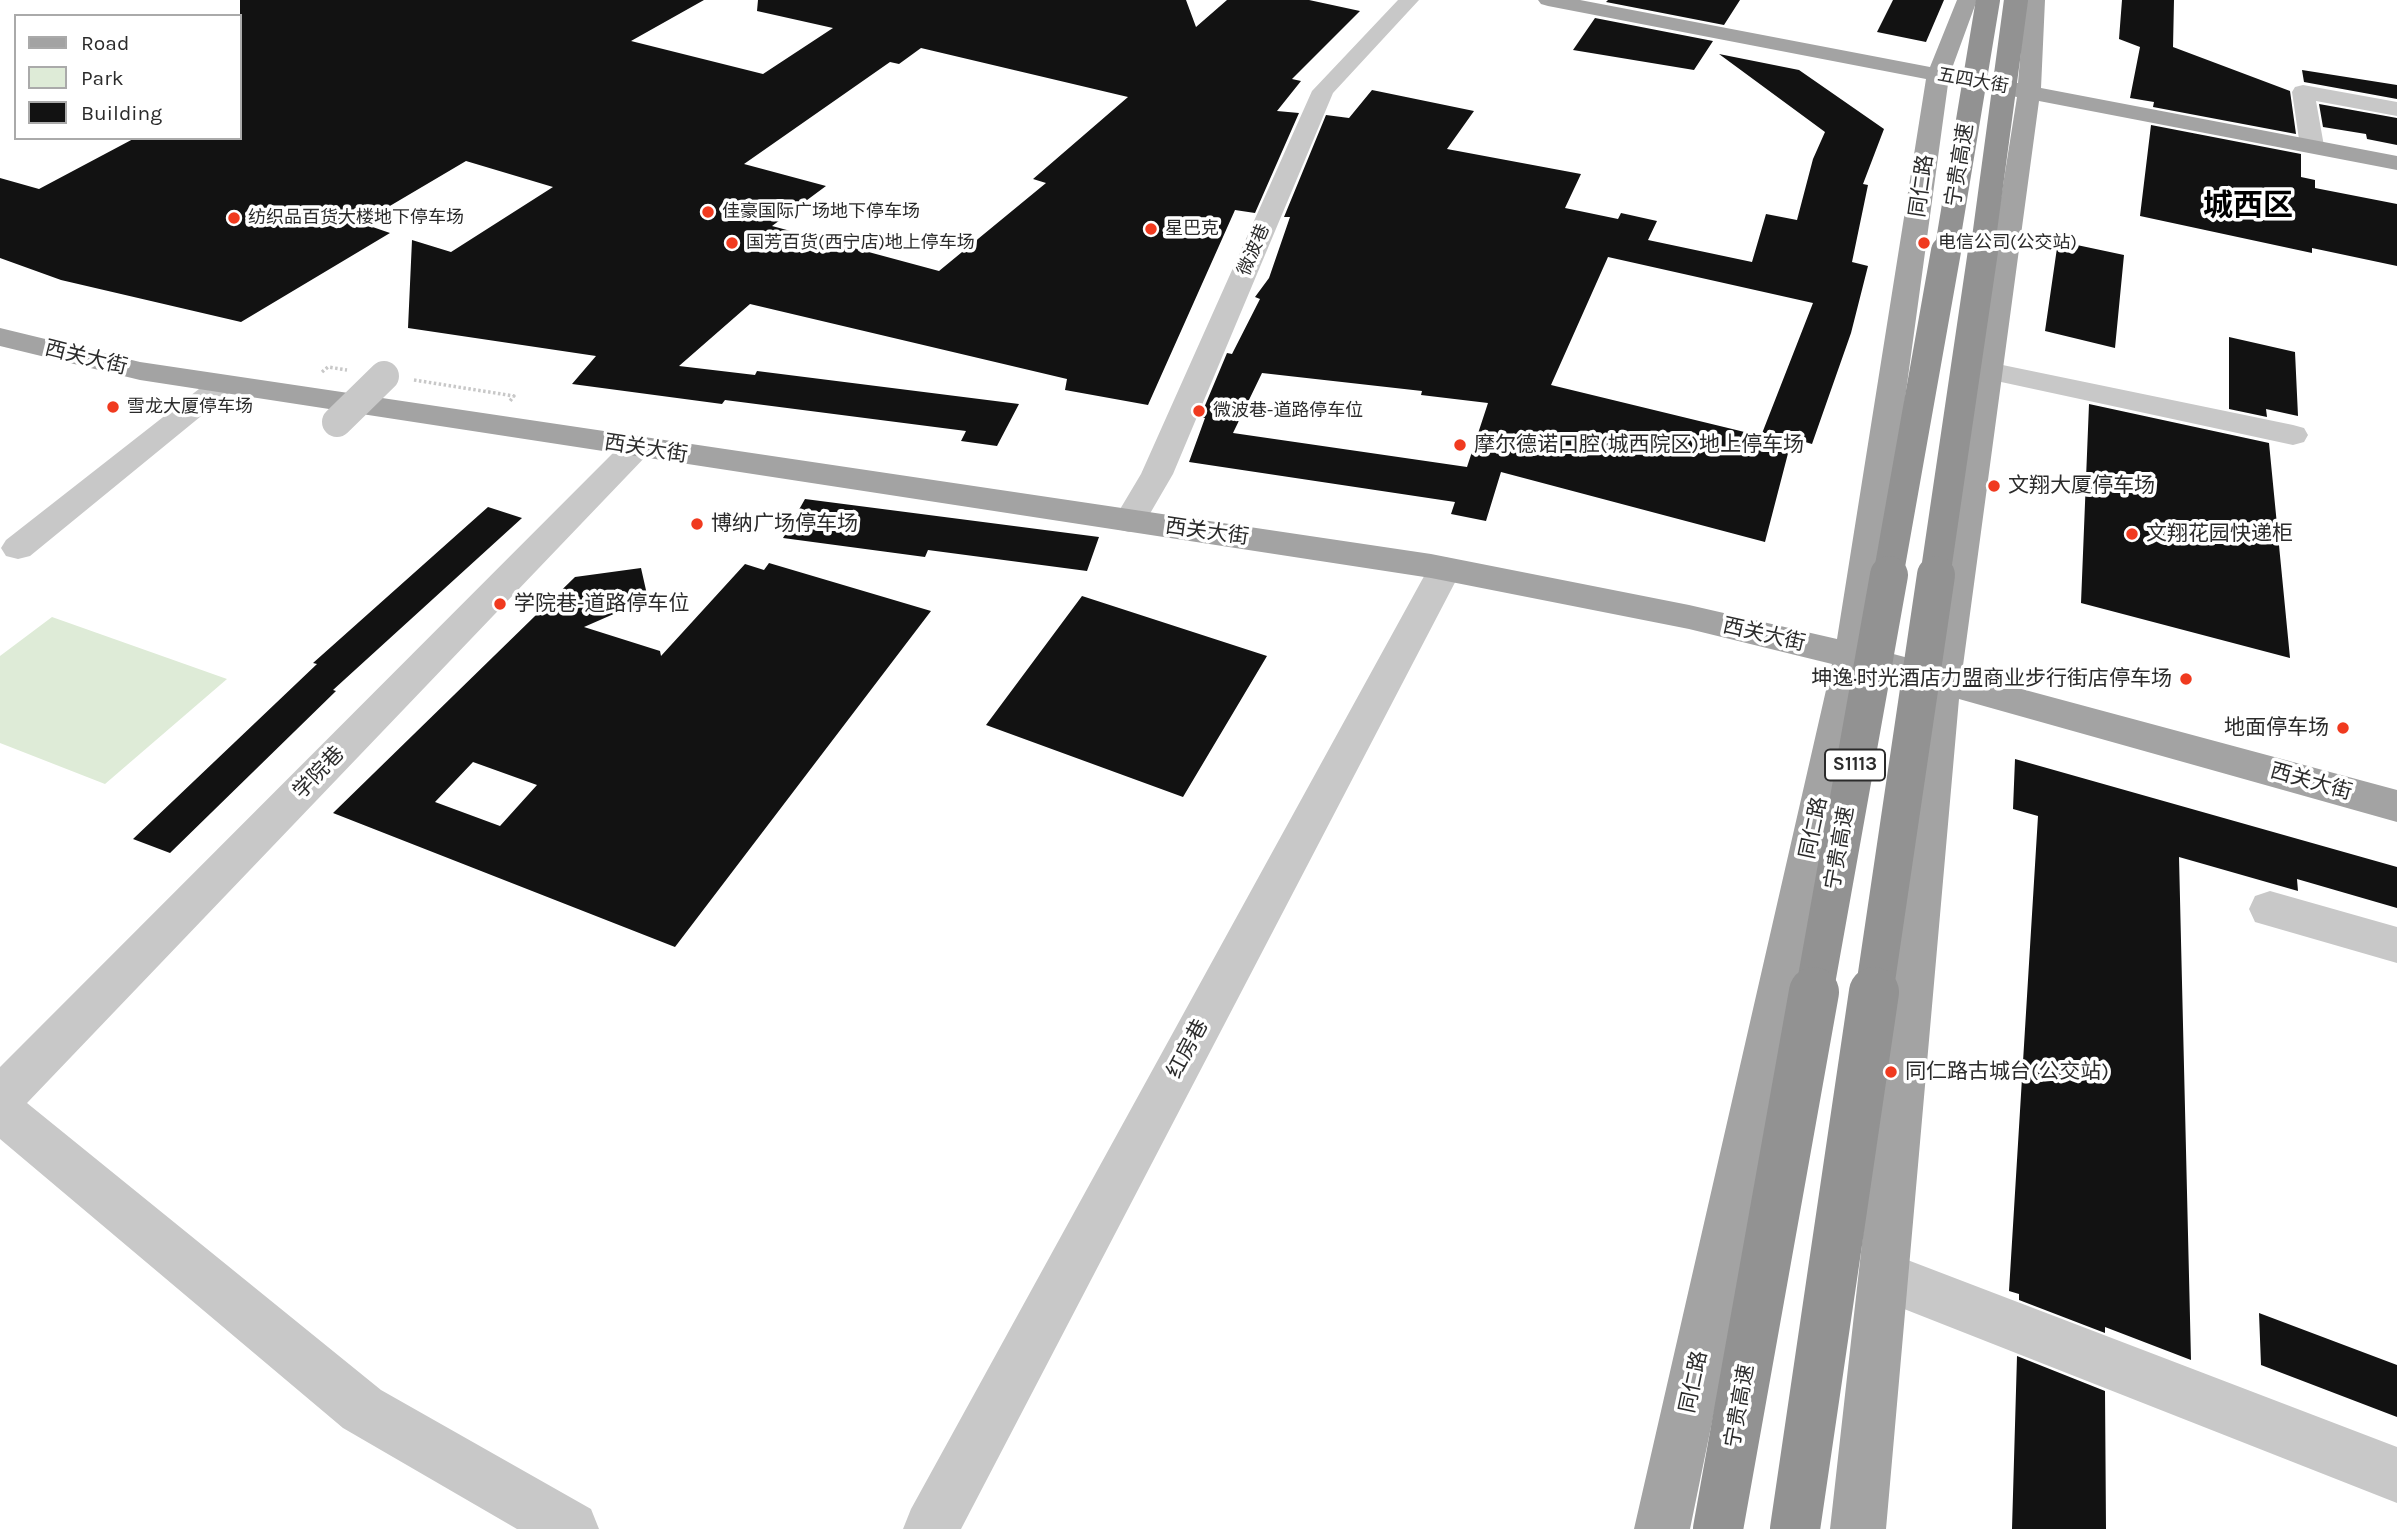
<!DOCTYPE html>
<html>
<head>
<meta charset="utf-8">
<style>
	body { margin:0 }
	#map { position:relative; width:2397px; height:1529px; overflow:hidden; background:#fff; font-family:Karla,sans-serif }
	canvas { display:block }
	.legend { position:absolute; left:14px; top:14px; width:228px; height:126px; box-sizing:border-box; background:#fff; border:2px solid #aaa; margin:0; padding:9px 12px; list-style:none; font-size:21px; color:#2b2b2b }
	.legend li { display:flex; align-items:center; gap:14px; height:35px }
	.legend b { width:35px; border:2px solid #aaa }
</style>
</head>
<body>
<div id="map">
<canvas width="2397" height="1529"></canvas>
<ul class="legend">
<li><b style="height:9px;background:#a3a3a3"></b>Road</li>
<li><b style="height:19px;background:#deebd7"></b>Park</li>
<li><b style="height:19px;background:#121212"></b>Building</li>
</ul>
</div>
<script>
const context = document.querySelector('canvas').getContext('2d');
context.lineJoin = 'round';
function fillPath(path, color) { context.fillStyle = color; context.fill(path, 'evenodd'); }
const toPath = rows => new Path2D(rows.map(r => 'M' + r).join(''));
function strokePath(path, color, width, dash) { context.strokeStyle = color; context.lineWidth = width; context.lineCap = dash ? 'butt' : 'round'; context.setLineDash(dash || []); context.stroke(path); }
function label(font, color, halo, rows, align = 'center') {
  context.font = font + ' Karla,"Noto Sans SC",sans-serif'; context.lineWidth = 7; context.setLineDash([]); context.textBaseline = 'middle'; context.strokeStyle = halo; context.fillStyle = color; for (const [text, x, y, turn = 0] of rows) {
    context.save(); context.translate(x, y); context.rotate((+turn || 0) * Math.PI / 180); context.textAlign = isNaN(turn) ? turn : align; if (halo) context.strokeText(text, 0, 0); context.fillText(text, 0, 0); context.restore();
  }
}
const green = toPath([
	[52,617,227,679,105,784,0,743,0,656]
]);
const building = toPath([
	[240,0,704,0,631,41,763,74,833,28,757,11,758,0,1186,0,1196,27,1227,0,1309,0,1360,11,1292,79,1301,81,1277,111,1299,113,1255,213,1235,210,1148,405,1065,390,1067,379,750,304,679,366,755,375,757,371,1019,404,997,446,961,441,966,431,725,400,722,404,572,384,596,356,408,328,412,240,451,252,553,187,466,161,361,223,390,233,241,322,61,280,0,258,0,178,39,189,135,138,240,138],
	[921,48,1128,97,1033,179,1046,183,939,271,772,226,826,186,744,164,890,62,899,64],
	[1608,0,1740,0,1724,25,1606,2],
	[1893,0,1944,0,1926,42,1877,32],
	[2122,0,2174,0,2173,47,2290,91,2296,134,2153,107,2154,102,2130,98,2140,47,2119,39],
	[1595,18,1713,41,1694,70,1573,50],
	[1719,54,1799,70,1884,129,1863,184,1868,185,1852,262,1868,266,1851,333,1812,444,1792,438,1765,542,1501,472,1486,521,1451,514,1455,502,1189,462,1205,418,1200,417,1201,415,1227,353,1232,354,1260,299,1255,297,1269,278,1290,217,1284,217,1326,115,1349,118,1372,90,1474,111,1447,149,1581,174,1565,208,1618,219,1621,213,1657,221,1648,240,1752,262,1766,214,1797,220,1813,159,1825,132],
	[1608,257,1813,303,1761,436,1551,385],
	[1262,373,1422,391,1421,395,1488,403,1467,467,1233,433],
	[2302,70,2397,85,2397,99,2304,82],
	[2319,104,2397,118,2397,145,2367,139,2366,134,2323,127],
	[2151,125,2301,154,2301,177,2315,180,2315,188,2397,204,2397,266,2312,248,2312,253,2140,216],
	[2058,241,2124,255,2115,348,2045,331],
	[2229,337,2295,352,2298,416,2266,409,2267,417,2229,409],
	[2089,404,2269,443,2290,658,2081,603],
	[805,499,1099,537,1087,571,928,550,925,557,783,538],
	[488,507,522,518,333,690,336,691,170,853,133,839,317,664,313,663],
	[769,563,931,611,675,947,333,813,575,577,641,568,648,599,584,627,660,651,661,656,745,564,764,570],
	[473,762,537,785,500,826,435,802],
	[1082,596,1267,656,1183,797,986,725],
	[2015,759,2397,867,2397,908,2297,879,2298,891,2179,857,2191,1360,2105,1327,2105,1333,2019,1300,2019,1294,2009,1291,2038,816,2013,809],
	[2259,1313,2397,1365,2397,1417,2261,1365],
	[2017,1356,2105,1391,2106,1529,2012,1529]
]);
const path = toPath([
	[322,372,328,367,347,370],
	[414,380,514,396,510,401]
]);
const minor = toPath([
	[1398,0,1419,0,1333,93,1173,474,1141,529,1129,532,1117,529,1113,521,1141,474,1312,91,1398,0],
	[2303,85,2397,102,2397,116,2316,101,2324,146,2320,151,2312,153,2304,151,2300,146,2292,92,2295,87,2303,85],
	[1988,362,2293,425,2304,428,2308,435,2304,442,2293,445,1978,377,1973,371,1978,365,1988,362],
	[223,375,233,378,238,384,233,390,30,556,18,559,6,556,1,548,6,540,213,378,223,375],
	[637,437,648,440,653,447,648,454,27,1103,381,1390,591,1509,599,1529,517,1529,343,1428,0,1139,0,1067,626,440,637,437],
	[1445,557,1457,561,1462,569,961,1529,903,1529,911,1509,1428,569,1433,561,1445,557],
	[2270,891,2397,927,2397,963,2255,922,2249,909,2255,896,2270,891],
	[1884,1251,2397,1447,2397,1503,1866,1294,1859,1276,1866,1258,1884,1251]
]);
const major = toPath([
	[1538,0,1580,0,1930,67,1957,0,1977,0,1951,71,2018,83,2025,0,2045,0,2041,88,2397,156,2397,170,2039,101,1962,673,2397,790,2397,822,1959,699,1886,1529,1830,1529,1924,689,1866,673,1690,1529,1634,1529,1832,664,1689,629,1431,578,140,380,0,346,0,328,140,362,1431,554,1689,605,1837,639,1926,79,1548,6,1541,4,1538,0],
	[1948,84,2017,97,1927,663,1871,648,1948,84]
]);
const minorBridge = toPath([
	[337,422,384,376]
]);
const highwayBridgeFar3 = toPath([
	[1946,253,1988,0],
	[1982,253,2016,0]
]);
const highwayBridgeFar2 = toPath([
	[1888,577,1946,251],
	[1935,577,1983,251]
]);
const highwayBridgeFar1 = toPath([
	[1814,994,1889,575],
	[1874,994,1936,575]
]);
const highwayBridge = toPath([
	[1718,1529,1814,992],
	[1795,1529,1874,992]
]);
const markers = [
	[708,212,7,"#f03a1f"],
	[234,218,7,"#f03a1f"],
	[1151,229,7,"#f03a1f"],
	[732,243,7,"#f03a1f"],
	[1924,243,7,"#f03a1f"],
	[113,407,7,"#f03a1f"],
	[1199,411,7,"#f03a1f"],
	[1460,445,7,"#f03a1f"],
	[1994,486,7,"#f03a1f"],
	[697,524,7,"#f03a1f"],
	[2132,534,7,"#f03a1f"],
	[500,604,7,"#f03a1f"],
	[2186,679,7,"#f03a1f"],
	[2343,728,7,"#f03a1f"],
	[1891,1072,7,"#f03a1f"]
];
const farStreetnames = [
	["五四大街",1973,81,10],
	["微波巷",1254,250,-67]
];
const farPoinames = [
	["佳豪国际广场地下停车场",722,212],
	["纺织品百货大楼地下停车场",248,218],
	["星巴克",1165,229],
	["国芳百货(西宁店)地上停车场",746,243],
	["电信公司(公交站)",1938,243],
	["雪龙大厦停车场",127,407],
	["微波巷-道路停车位",1213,411]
];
const shields = [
	[1855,765,60]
];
const shieldNames = [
	["S1113",1855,765]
];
const streetNames = [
	["宁贵高速",1960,165,-81],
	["同仁路",1922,186,-82],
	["西关大街",86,358,14],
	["西关大街",646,449,9],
	["西关大街",1207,532,8],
	["西关大街",1764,635,13],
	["学院巷",319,773,-46],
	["西关大街",2311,782,16],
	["同仁路",1814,828,-78],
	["宁贵高速",1840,848,-80],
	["红房巷",1188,1049,-62],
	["同仁路",1694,1382,-78],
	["宁贵高速",1740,1406,-80]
];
const poiNames = [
	["摩尔德诺口腔(城西院区)地上停车场",1474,445],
	["文翔大厦停车场",2008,486],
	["博纳广场停车场",711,524],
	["文翔花园快递柜",2146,534],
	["学院巷-道路停车位",514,604],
	["坤逸·时光酒店力盟商业步行街店停车场",2172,679,"right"],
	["地面停车场",2329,728,"right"],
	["同仁路古城台(公交站)",1905,1072]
];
const farTownnames = [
	["城西区",2248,206]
];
fillPath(green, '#deebd7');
fillPath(building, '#121212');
strokePath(path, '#c8c8c8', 3.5, [2.5, 2.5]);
fillPath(minor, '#c8c8c8');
fillPath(major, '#a3a3a3');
strokePath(minorBridge, '#c8c8c8', 30);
strokePath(highwayBridgeFar3, '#929292', 24);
strokePath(highwayBridgeFar2, '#929292', 30);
strokePath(highwayBridgeFar1, '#929292', 38);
strokePath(highwayBridge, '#929292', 50);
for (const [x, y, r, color] of markers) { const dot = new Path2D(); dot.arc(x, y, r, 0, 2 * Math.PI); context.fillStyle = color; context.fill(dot); strokePath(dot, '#fff', 2.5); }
label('18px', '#2b2b2b', '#fff', farStreetnames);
label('18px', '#2b2b2b', '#fff', farPoinames, 'left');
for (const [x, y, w] of shields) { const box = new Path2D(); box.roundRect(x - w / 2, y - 15.5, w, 31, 5); context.fillStyle = '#fff'; context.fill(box); strokePath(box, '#2b2b2b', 2); }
label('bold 19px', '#2b2b2b', null, shieldNames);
label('21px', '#2b2b2b', '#fff', streetNames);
label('21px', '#2b2b2b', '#fff', poiNames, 'left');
label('bold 30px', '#000', '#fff', farTownnames);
</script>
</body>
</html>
